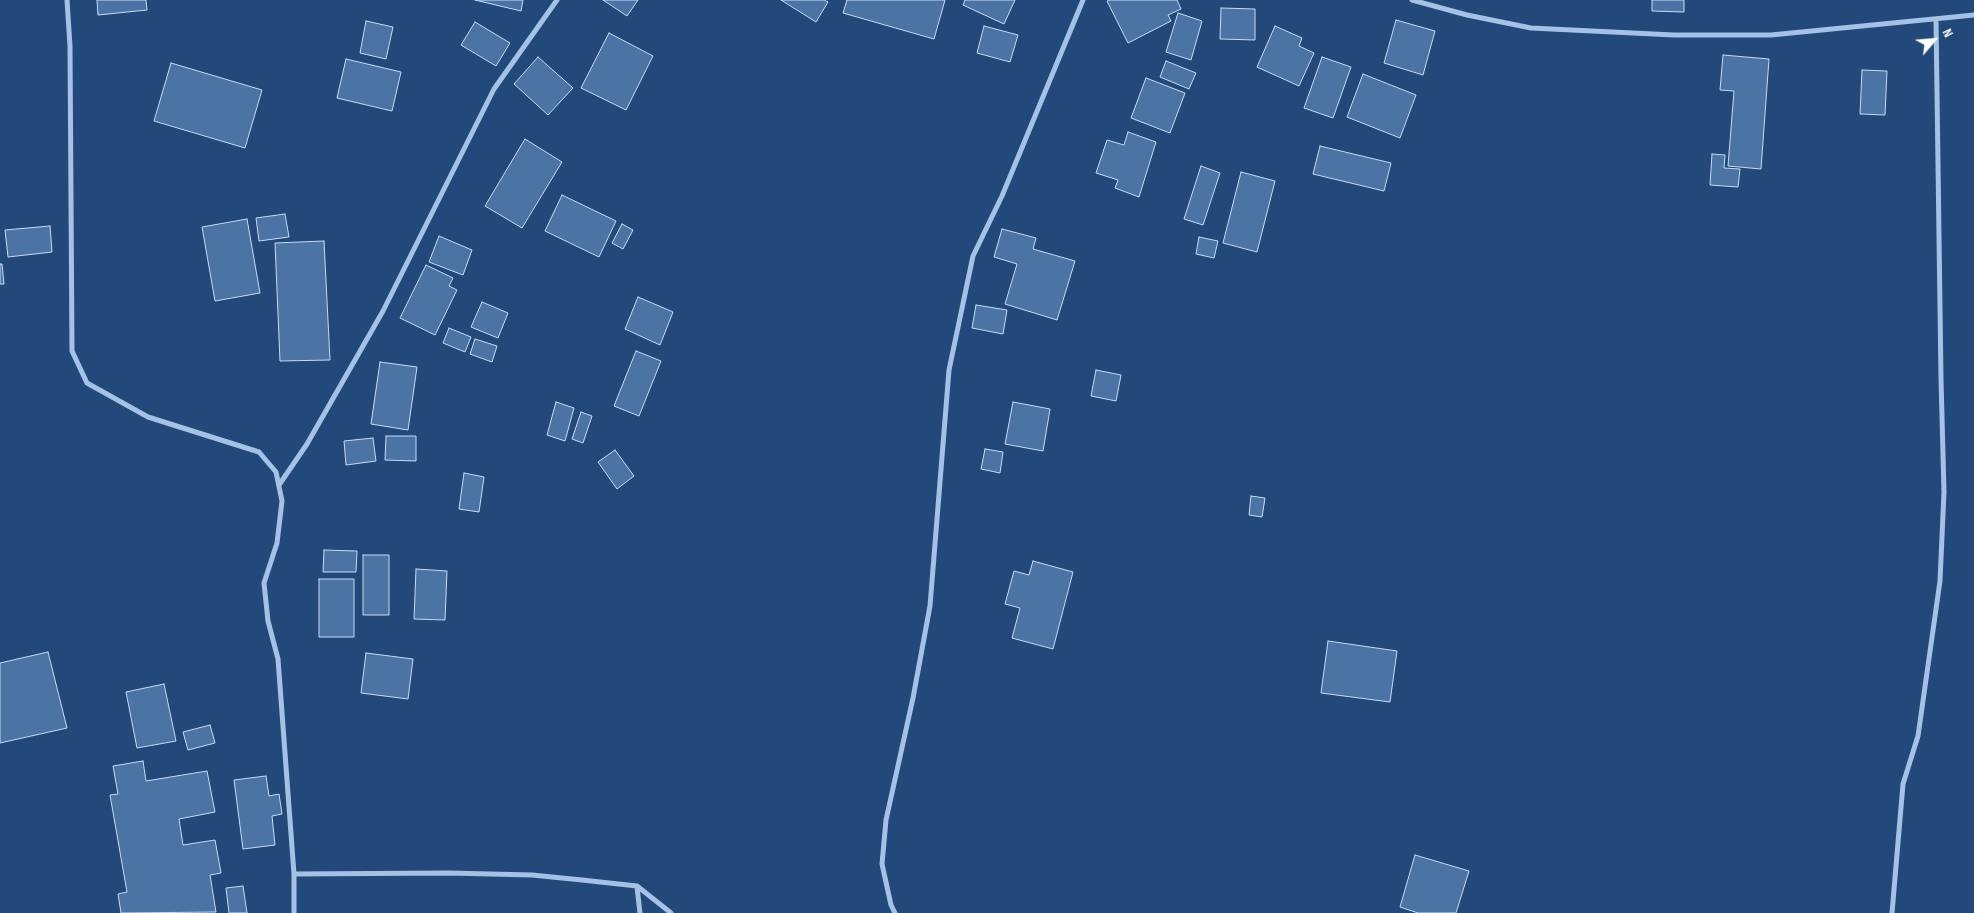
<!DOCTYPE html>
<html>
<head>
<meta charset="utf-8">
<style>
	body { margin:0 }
	#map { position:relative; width:1974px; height:913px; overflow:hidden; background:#22497a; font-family:"Sofia Sans Condensed",sans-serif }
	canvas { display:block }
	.north { position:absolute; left:1909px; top:15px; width:50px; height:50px; -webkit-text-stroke:4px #22497a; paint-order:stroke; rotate:63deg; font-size:14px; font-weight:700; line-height:20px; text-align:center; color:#fff }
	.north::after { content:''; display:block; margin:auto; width:18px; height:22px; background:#fff; clip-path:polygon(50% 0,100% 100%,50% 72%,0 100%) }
</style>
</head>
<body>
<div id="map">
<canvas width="1974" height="913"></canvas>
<div class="north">N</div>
</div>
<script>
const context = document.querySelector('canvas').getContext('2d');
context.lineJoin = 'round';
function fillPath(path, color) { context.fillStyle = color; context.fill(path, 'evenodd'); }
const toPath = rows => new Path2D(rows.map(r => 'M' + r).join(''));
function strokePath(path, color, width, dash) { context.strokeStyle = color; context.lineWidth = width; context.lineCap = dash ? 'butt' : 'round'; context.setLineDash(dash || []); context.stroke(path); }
const building = toPath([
	[97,0,146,0,147,10,98,15,97,0],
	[475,0,523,0,521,11,475,0],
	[603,0,638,0,627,16,603,0],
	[781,0,824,0,828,2,816,22,781,0],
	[847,0,945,0,934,39,843,13,847,0],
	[965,0,1015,0,1004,24,963,5,965,0],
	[1109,0,1177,0,1181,9,1168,15,1171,21,1128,43,1107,1,1109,0],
	[1652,0,1684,0,1684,12,1652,11,1652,0],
	[1221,8,1255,9,1255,40,1220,39,1221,8],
	[1178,13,1202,21,1191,60,1166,52,1178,13],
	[1396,20,1435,31,1423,75,1384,63,1396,20],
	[366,21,393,27,386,59,360,53,366,21],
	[475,22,510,43,496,66,461,45,475,22],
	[984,26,1018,35,1010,62,977,53,984,26],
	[1275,26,1302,38,1299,46,1314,53,1299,86,1257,67,1275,26],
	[609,33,653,56,626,110,581,88,609,33],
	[1723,55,1769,59,1761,169,1728,166,1734,91,1720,90,1723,55],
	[538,57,573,88,548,115,514,84,538,57],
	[1322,57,1351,67,1333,118,1304,108,1322,57],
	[346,59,401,72,392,111,337,98,346,59],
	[1166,61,1196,73,1189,89,1160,77,1166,61],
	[171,63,262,90,245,148,154,121,171,63],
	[1862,70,1887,71,1885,115,1860,114,1862,70],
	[1363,74,1416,95,1400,138,1347,117,1363,74],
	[1146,78,1185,93,1170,133,1131,118,1146,78],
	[1128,132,1156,142,1139,197,1115,188,1118,180,1096,173,1107,140,1124,145,1128,132],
	[525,139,562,162,522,228,485,206,525,139],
	[1320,146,1391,163,1384,191,1313,174,1320,146],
	[1712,154,1725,155,1724,168,1740,169,1738,187,1710,185,1712,154],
	[1201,166,1220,173,1203,225,1184,219,1201,166],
	[1241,172,1275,181,1257,252,1223,243,1241,172],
	[562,195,616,221,599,257,545,231,562,195],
	[285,214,289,237,259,241,256,218,285,214],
	[247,219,260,293,215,301,202,227,247,219],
	[622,224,633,230,623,249,612,243,622,224],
	[50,226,52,252,8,257,5,230,50,226],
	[1002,229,1036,238,1033,249,1075,261,1057,320,1005,304,1017,264,994,257,1002,229],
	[439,236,472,250,463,275,429,262,439,236],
	[1199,237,1218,241,1214,258,1196,254,1199,237],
	[324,241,330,360,280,361,275,243,324,241],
	[0,264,2,264,4,284,0,284,0,264],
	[426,265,453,278,449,286,457,290,435,335,400,318,426,265],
	[638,297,673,312,660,345,625,329,638,297],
	[482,302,508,313,498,338,471,327,482,302],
	[976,305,1007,310,1003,334,972,328,976,305],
	[449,328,471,337,465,352,443,343,449,328],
	[475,339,497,346,492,362,470,354,475,339],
	[636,351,661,361,639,416,614,406,636,351],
	[380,362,417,367,408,430,371,424,380,362],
	[1096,370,1121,375,1116,401,1091,396,1096,370],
	[556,402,574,408,565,441,547,435,556,402],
	[1013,402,1050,409,1043,451,1005,444,1013,402],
	[581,412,592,416,583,443,572,439,581,412],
	[386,436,416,436,416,461,385,460,386,436],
	[373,438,376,461,346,465,344,441,373,438],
	[985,449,1003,452,1000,473,981,469,985,449],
	[615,450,634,476,617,489,598,462,615,450],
	[464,473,484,477,479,512,459,509,464,473],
	[1251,496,1265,498,1262,517,1249,515,1251,496],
	[324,550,357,551,356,572,323,572,324,550],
	[363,555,389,555,389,615,363,615,363,555],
	[1033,561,1073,572,1053,649,1012,638,1020,608,1005,604,1014,571,1029,575,1033,561],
	[416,569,447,571,445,620,414,619,416,569],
	[319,579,354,579,354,637,319,637,319,579],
	[1328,641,1397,651,1390,702,1321,693,1328,641],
	[48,652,67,728,0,743,0,663,48,652],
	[366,653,413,659,408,699,361,693,366,653],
	[164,684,176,741,137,748,126,692,164,684],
	[210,725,215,743,188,750,183,732,210,725],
	[143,761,146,781,207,771,215,812,179,819,183,845,215,840,221,873,210,875,216,912,121,913,118,894,127,892,110,795,118,794,113,766,143,761],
	[266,776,269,796,279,794,282,814,272,816,275,845,243,849,234,780,266,776],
	[1415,855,1469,871,1456,913,1418,913,1400,907,1415,855],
	[243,886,247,913,229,913,226,888,243,886]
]);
const minor = toPath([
	[67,0,70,46,72,351,87,383,148,417,259,452,276,472,282,501,277,543,264,583,268,621,278,659,294,874,294,913],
	[1412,0,1467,15,1531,28,1674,35,1771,35,1974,15],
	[279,485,307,444,383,311,494,89,557,0],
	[294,874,449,873,532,875,582,880,637,886,671,913],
	[637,887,640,913],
	[895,913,891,905,882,864,886,820,913,698,930,606,949,370,973,256,1002,196,1083,0],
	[1892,913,1903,784,1918,736,1940,581,1944,492,1941,379,1936,20]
]);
fillPath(building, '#4b73a3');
strokePath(building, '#c7dcf4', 1);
strokePath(minor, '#a4c2e5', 5);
</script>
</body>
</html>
